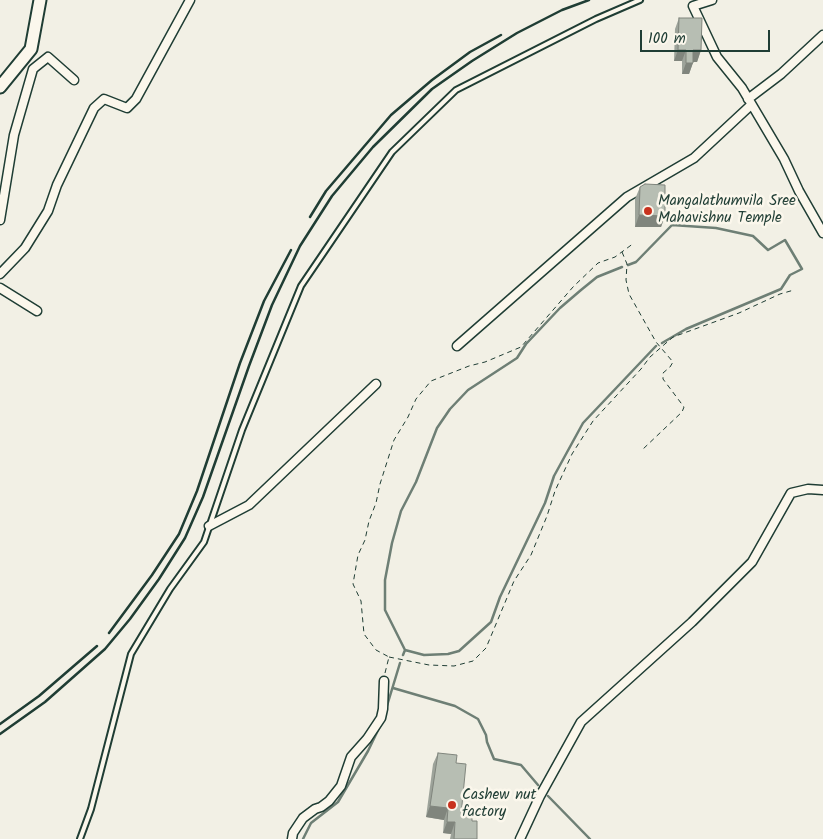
<!DOCTYPE html>
<html>
<head>
<meta charset="utf-8">
<style>
	body { margin:0 }
	#map { position:relative; width:823px; height:839px; overflow:hidden; background:#f2f0e5; font-family:Kalam,sans-serif }
	canvas { display:block }
	.scale { position:absolute; left:640px; top:30px; width:130px; height:22px; box-sizing:border-box; border:2px solid #1f3d34; border-top:0; padding-left:6px; font-size:15px; line-height:18px; white-space:nowrap; color:#1f3d34; -webkit-text-stroke:4px #fbf7ec; paint-order:stroke }
</style>
</head>
<body>
<div id="map">
<canvas width="823" height="839"></canvas>
<div class="scale">100 m</div>
</div>
<script>
const context = document.querySelector('canvas').getContext('2d');
context.lineJoin = 'round';
const toPath = rows => new Path2D(rows.map(r => 'M' + r).join(''));
function strokePath(path, color, width, dash) { context.strokeStyle = color; context.lineWidth = width; context.lineCap = dash ? 'butt' : 'round'; context.setLineDash(dash || []); context.stroke(path); }
function fillPath(path, color) { context.fillStyle = color; context.fill(path, 'evenodd'); }
function label(font, color, halo, rows, align = 'center') {
  context.font = font + ' Kalam,sans-serif'; context.lineWidth = 5; context.setLineDash([]); context.textBaseline = 'middle'; context.strokeStyle = halo; context.fillStyle = color; for (const [text, x, y, turn = 0] of rows) {
    context.save(); context.translate(x, y); context.rotate((+turn || 0) * Math.PI / 180); context.textAlign = isNaN(turn) ? turn : align; if (halo) context.strokeText(text, 0, 0); context.fillText(text, 0, 0); context.restore();
  }
}
const stream = toPath([
	[628,265,636,262,672,225,716,228,753,236,768,250,785,240,802,269,790,275,781,289,686,329,662,343],
	[405,650,385,610,385,580,392,543,401,511,416,482,437,428,450,409,468,390,517,358,526,344,560,308,581,290,597,277,622,267],
	[403,655,405,650,424,655,448,654,459,651,491,622,500,597,545,503,554,476,583,423,656,346],
	[393,688,455,706,478,719,486,735,487,742,494,759,521,765,538,785],
	[386,709,400,663],
	[548,796,590,839],
	[303,839,311,823,338,802,368,751,380,726]
]);
const path = toPath([
	[622,252,627,264,626,280,629,294,656,342,673,362,670,367,663,373,663,379,684,407,682,412,642,450],
	[389,657,429,665,454,666,473,661,486,648,514,581,531,555,547,516,555,491,572,454,593,421,641,369,650,357,673,337,739,313,780,294,794,290],
	[385,673,389,657,376,650,364,634,361,601,353,584,358,555,365,540,369,521,376,503,380,484,394,440,408,417,416,399,431,381,469,366,485,362,521,347,573,287,598,263,615,257,634,243]
]);
const service = toPath([
	[80,839,91,809,131,654,170,589,204,542,242,430,301,286,392,152,456,90,596,19,640,0]
]);
const minor = toPath([
	[712,0,693,6,717,57,742,88,784,159,799,191,823,233],
	[748,99,781,74,823,35],
	[0,220,14,135,33,69,48,57,74,80],
	[0,274,25,248,48,211,57,185,94,108,104,99,127,108,136,99,190,0],
	[0,288,37,311],
	[457,346,627,197,694,158,751,105],
	[209,526,249,505,376,384],
	[292,839,293,833,303,818,315,809,321,807,329,801,341,786,351,757,367,739,381,718,383,709,384,681],
	[520,839,540,796,581,722,692,622,752,562,791,493,808,489,823,490]
]);
const secondary = toPath([
	[0,87,31,49,40,0]
]);
const rail = toPath([
	[310,217,326,191,391,115,432,80,470,52,501,35],
	[109,633,152,575,179,534,197,491,240,363,264,301,291,250],
	[0,724,39,696,97,646],
	[0,734,45,702,105,649,130,619,159,579,185,538,203,497,249,366,272,305,300,246,332,196,373,147,432,89,472,61,517,33,562,10,589,0]
]);
const wall = toPath([
	[679,18,701,50,697,62,693,62,689,74,682,74,682,61,674,61,675,29],
	[640,187,665,216,661,227,635,227,635,199],
	[438,753,456,763,461,815,472,821,477,839,450,839,451,834,443,833,444,820,426,817,433,764]
]);
const shadedWall = toPath([
	[678,50,686,50,682,61,674,61],
	[693,50,701,50,697,62,689,62],
	[686,63,693,63,689,74,682,74],
	[639,215,665,216,661,227,635,227],
	[430,806,448,808,444,820,426,817],
	[447,822,455,822,451,834,443,833]
]);
const building = toPath([
	[679,18,702,18,701,50,693,50,693,63,686,63,686,50,678,50,679,18],
	[645,184,665,185,665,216,639,215,640,187,645,184],
	[438,753,457,755,456,763,466,764,461,815,472,816,472,821,477,821,477,839,454,839,455,822,447,822,448,808,430,806,438,753]
]);
const markers = [
	[648,211,5,"#c8321e"],
	[452,805,5,"#c8321e"]
];
const poiNames = [
	["Mangalathumvila Sree",658,202],
	["Mahavishnu Temple",658,219],
	["Cashew nut",462,796],
	["factory",462,813]
];
strokePath(stream, '#6e7f75', 2.5);
strokePath(service, '#1f3d34', 8);
strokePath(minor, '#1f3d34', 11);
strokePath(secondary, '#1f3d34', 15);
strokePath(path, '#1f3d34', 1, [5, 4]);
strokePath(service, '#fbf7ec', 4);
strokePath(minor, '#fbf7ec', 8);
strokePath(secondary, '#fbf7ec', 11);
strokePath(rail, '#1f3d34', 2.5);
fillPath(wall, '#9da39a');
fillPath(shadedWall, '#80857d');
fillPath(building, '#b7beb3');
strokePath(building, '#80857d', 1);
for (const [x, y, r, color] of markers) { const dot = new Path2D(); dot.arc(x, y, r, 0, 2 * Math.PI); context.fillStyle = color; context.fill(dot); strokePath(dot, '#fbf7ec', 2); }
label('15px', '#1f3d34', '#fbf7ec', poiNames, 'left');
</script>
</body>
</html>
